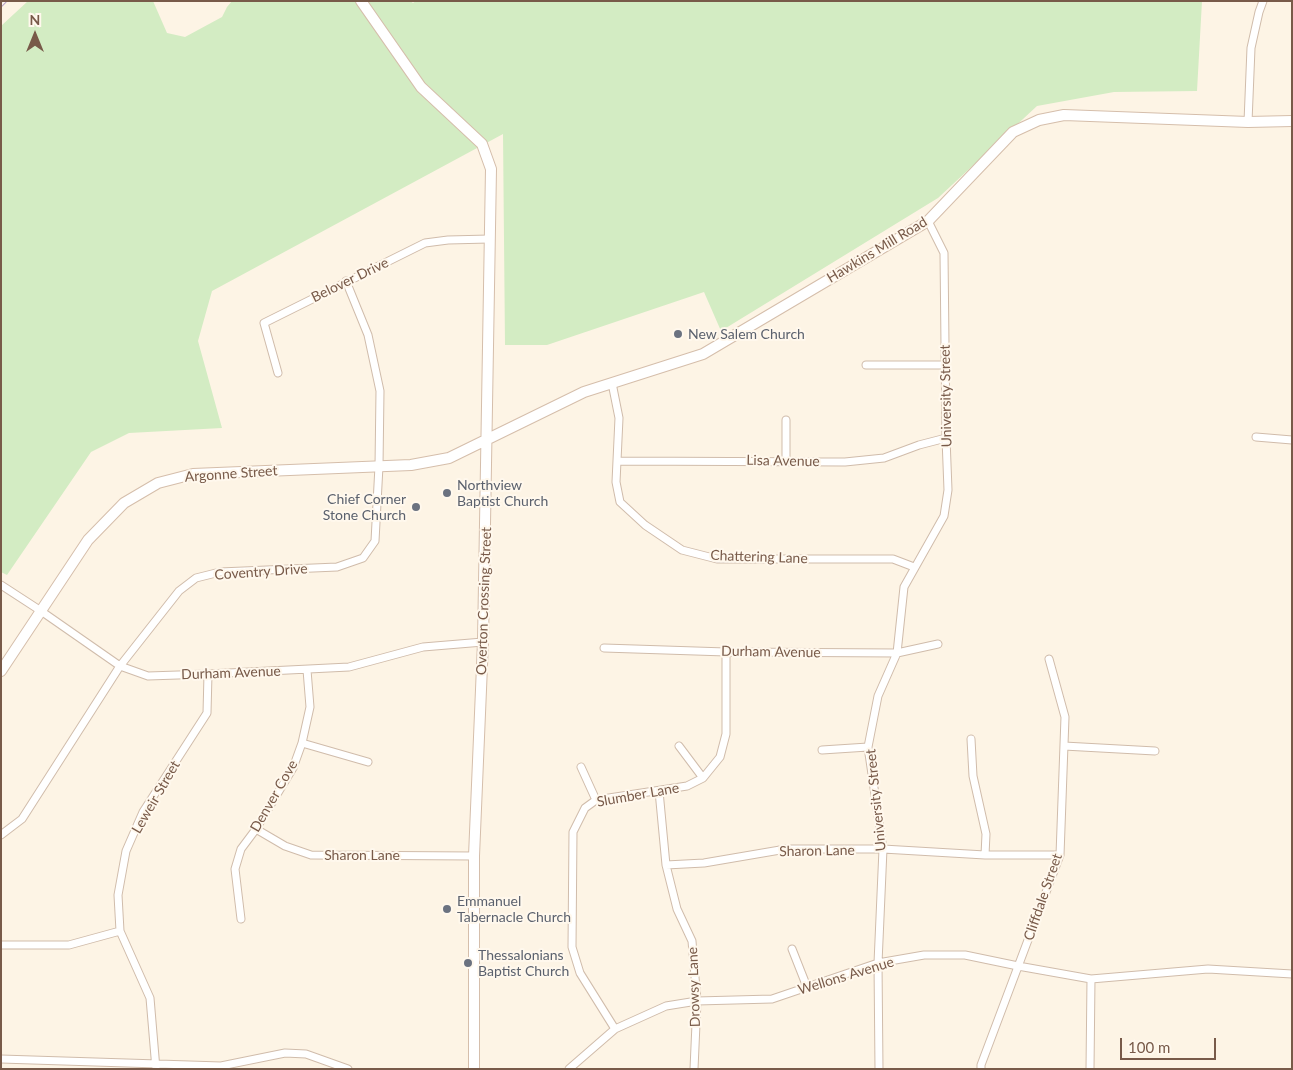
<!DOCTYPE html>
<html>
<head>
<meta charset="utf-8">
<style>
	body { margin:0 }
	#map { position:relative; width:1293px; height:1070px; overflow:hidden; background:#fdf4e5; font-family:Lato,sans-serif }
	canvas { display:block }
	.frame { position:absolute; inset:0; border:2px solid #785a49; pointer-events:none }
	.north { position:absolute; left:10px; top:10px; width:50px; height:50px; -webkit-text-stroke:4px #fff8ed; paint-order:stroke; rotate:0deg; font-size:14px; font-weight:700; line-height:20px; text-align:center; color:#785a49 }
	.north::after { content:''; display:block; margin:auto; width:18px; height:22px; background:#785a49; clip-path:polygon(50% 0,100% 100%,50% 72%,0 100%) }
	.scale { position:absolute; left:1120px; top:1038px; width:96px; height:22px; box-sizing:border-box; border:2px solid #785a49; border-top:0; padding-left:6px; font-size:15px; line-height:18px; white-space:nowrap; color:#785a49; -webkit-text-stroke:4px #fff8ed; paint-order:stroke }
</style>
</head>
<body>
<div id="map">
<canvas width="1293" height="1070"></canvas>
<div class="frame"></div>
<div class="north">N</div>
<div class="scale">100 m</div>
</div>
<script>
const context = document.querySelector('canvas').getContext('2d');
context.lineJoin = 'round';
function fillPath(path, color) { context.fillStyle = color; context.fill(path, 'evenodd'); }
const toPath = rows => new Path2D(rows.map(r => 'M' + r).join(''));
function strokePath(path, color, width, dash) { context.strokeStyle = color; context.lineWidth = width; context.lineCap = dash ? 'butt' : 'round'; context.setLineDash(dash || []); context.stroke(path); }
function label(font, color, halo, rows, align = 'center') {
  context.font = font + ' Lato,sans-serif'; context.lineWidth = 4; context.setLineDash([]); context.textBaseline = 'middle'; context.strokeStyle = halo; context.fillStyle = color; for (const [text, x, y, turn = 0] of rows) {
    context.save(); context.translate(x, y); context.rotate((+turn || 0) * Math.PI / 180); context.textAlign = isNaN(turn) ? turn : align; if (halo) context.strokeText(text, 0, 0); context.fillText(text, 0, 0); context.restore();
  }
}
const green = toPath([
	[28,1,153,1,167,33,185,37,222,17,227,7,232,1,410,1,413,3,416,1,1202,1,1197,91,1114,92,1037,106,938,198,721,331,704,292,547,345,505,345,503,134,212,291,198,341,222,428,129,433,91,452,7,575,1,572,1,26]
]);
const street = toPath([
	[1248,122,1251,48,1259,12,1263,1],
	[866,365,945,365],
	[278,373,264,323,425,243,448,240,489,239],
	[612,383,619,418,616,482,620,502,645,525,682,550,717,559,893,559,914,567],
	[786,420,786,461],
	[1256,437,1292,440],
	[617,461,845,462,884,458,919,445,946,438],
	[1,585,41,611,120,666,148,676,208,674,349,667,423,647,483,642],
	[604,648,726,652,897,653,938,644],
	[971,739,973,776,986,834,985,855],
	[302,743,368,762],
	[679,746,703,778],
	[1064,746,1155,751],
	[822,750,868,747],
	[581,767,596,800],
	[659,791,666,865,677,909,692,941,697,1001,694,1069],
	[256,829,285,846,311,855,474,856],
	[1,835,22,819,120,666,179,591,196,578,220,572,337,567,363,558,375,541,379,466,380,391,368,335,346,281],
	[666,865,704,863,786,849,883,849,985,855,1060,855],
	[241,919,235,869,241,849,256,829,293,768,302,743,310,707,307,670],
	[1,945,69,945,120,931],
	[792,949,807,987],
	[615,1029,580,973,572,947,573,832,585,808,596,800,687,786,703,778,720,757,726,734,726,652],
	[1,1059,221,1066,285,1053,306,1054,348,1069],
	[156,1069,150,998,120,931,118,895,126,851,143,812,207,713,208,674],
	[569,1069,615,1029,666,1006,697,1001,772,999,878,963,924,955,965,955,1018,966,1091,979,1208,969,1292,974],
	[879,1069,878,963,883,849,868,747,878,696,897,653,904,587,944,516,948,490,946,438,944,253,928,221],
	[981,1069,981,1065,1060,855,1065,717,1049,659],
	[1090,1069,1091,979]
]);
const secondary = toPath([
	[361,1,421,87,482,144,491,169,483,642,474,856,474,1069],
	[1,671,88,540,124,503,158,483,193,474,411,465,449,458,584,392,703,354,928,221,1013,132,1039,120,1064,115,1248,122,1292,121]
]);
const rail = toPath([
	[1,5,5,1]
]);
const markers = [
	[678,334,5,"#6b7280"],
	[447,493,5,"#6b7280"],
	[416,507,5,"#6b7280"],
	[447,909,5,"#6b7280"],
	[468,963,5,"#6b7280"]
];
const streetNames = [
	["Hawkins Mill Road",877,250,-31],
	["Belover Drive",350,280,-26],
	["University Street",946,396,-91],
	["Lisa Avenue",783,461,1],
	["Argonne Street",231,474,-4],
	["Chattering Lane",759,557,2],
	["Coventry Drive",261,572,-4],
	["Overton Crossing Street",484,601,-88],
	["Durham Avenue",771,652,1],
	["Durham Avenue",231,673,-2],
	["Slumber Lane",638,795,-10],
	["Denver Cove",274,796,-60],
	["Leweir Street",156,797,-60],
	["University Street",876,800,-96],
	["Sharon Lane",817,851,-1],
	["Sharon Lane",362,855],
	["Cliffdale Street",1043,897,-71],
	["Wellons Avenue",846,976,-17],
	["Drowsy Lane",694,987,-92]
];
const worshipNames = [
	["New Salem Church",688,334],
	["Northview",457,485],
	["Baptist Church",457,501],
	["Chief Corner",406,499,"right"],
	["Stone Church",406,515,"right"],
	["Emmanuel",457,901],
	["Tabernacle Church",457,917],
	["Thessalonians",478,955],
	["Baptist Church",478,971]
];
fillPath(green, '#d3ecc3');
strokePath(street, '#d0bcab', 9);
strokePath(secondary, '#d5beab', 12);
strokePath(street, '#fff', 7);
strokePath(secondary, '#fff', 10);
strokePath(rail, '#b7a3c8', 4);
strokePath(rail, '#fff8ed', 2, [5.5]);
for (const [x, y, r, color] of markers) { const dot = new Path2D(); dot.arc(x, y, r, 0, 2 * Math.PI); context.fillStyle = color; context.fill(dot); strokePath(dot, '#fff8ed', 2); }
label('14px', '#785a49', '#fff8ed', streetNames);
label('14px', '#5b616d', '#fff8ed', worshipNames, 'left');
</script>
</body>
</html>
